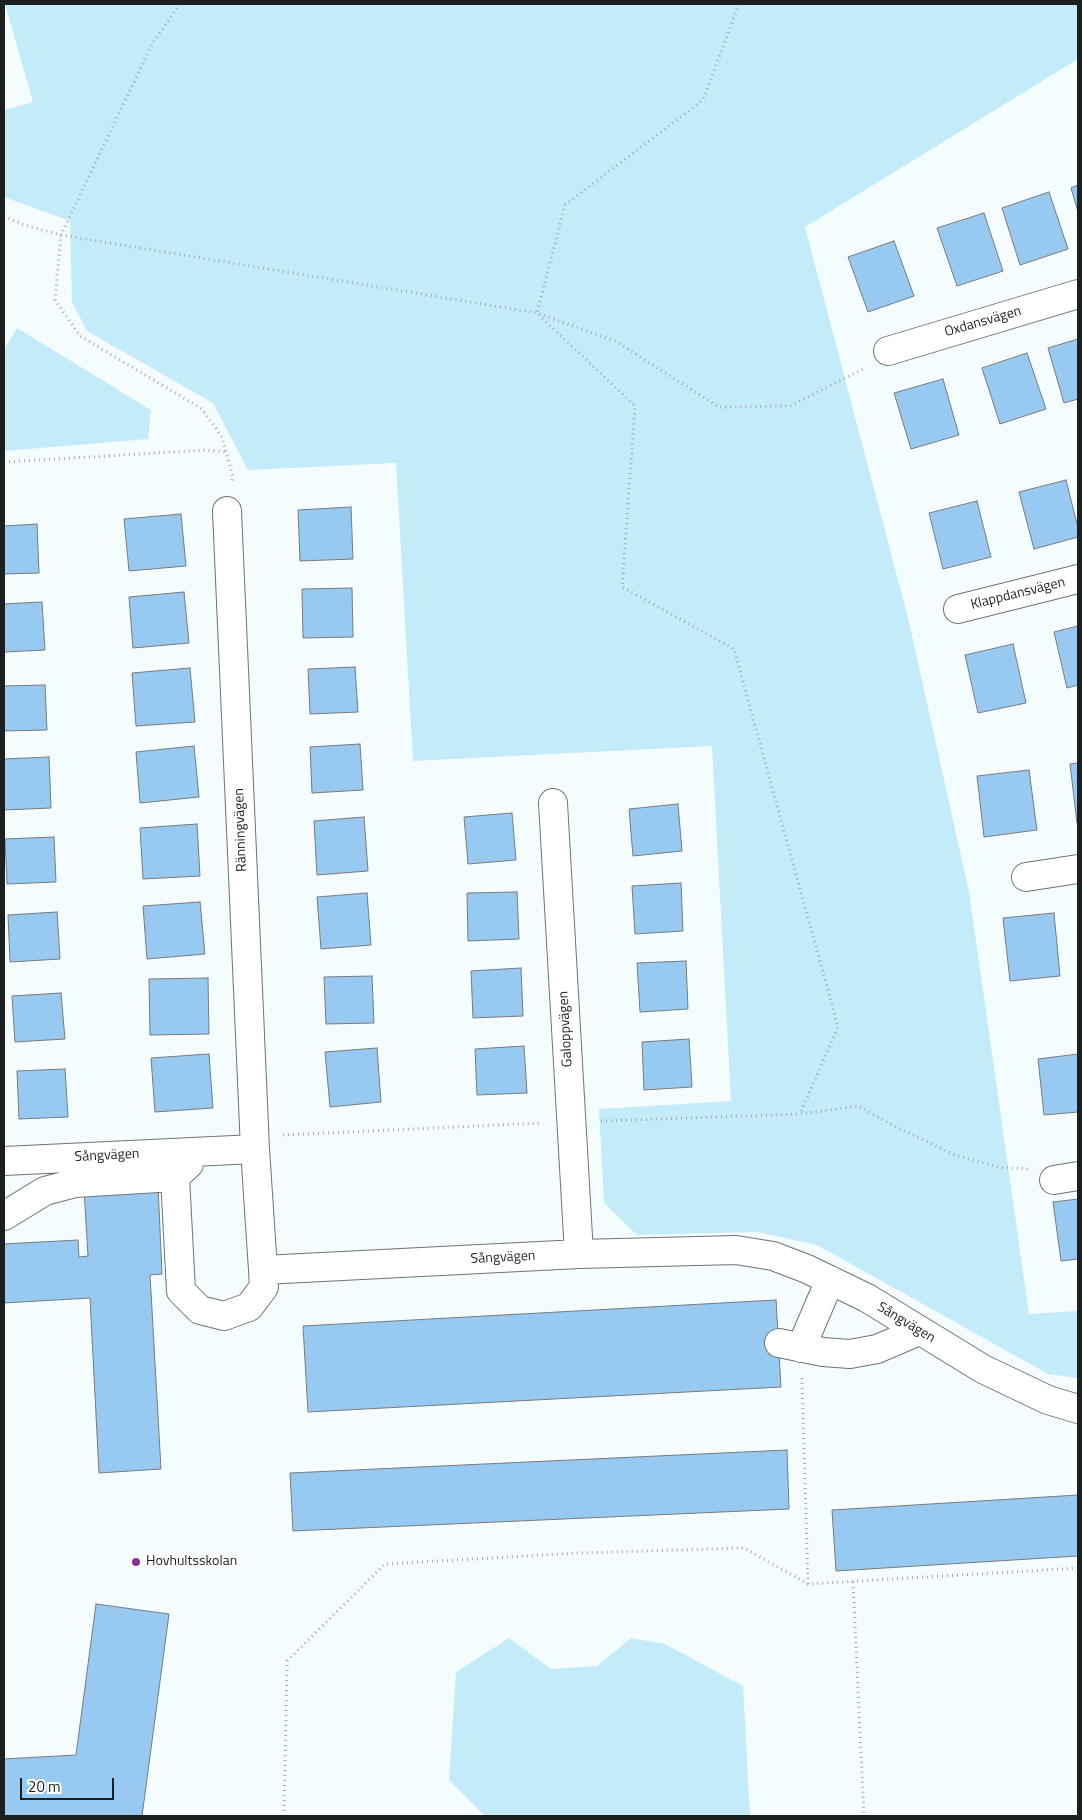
<!DOCTYPE html>
<html>
<head>
<meta charset="utf-8">
<style>
	body { margin:0 }
	#map { position:relative; width:1082px; height:1820px; overflow:hidden; background:#f5fcfe; font-family:"Titillium Web",sans-serif }
	canvas { display:block }
	.frame { position:absolute; inset:0; border:5px solid #1c1f20; pointer-events:none }
	.scale { position:absolute; left:20px; top:1778px; width:94px; height:22px; box-sizing:border-box; border:2px solid #1c1f20; border-top:0; padding-left:6px; font-size:15px; line-height:18px; white-space:nowrap; color:#1c1f20; -webkit-text-stroke:4px #fff; paint-order:stroke }
</style>
</head>
<body>
<div id="map">
<canvas width="1082" height="1820"></canvas>
<div class="frame"></div>
<div class="scale">20 m</div>
</div>
<script>
const context = document.querySelector('canvas').getContext('2d');
context.lineJoin = 'round';
function fillPath(path, color) { context.fillStyle = color; context.fill(path, 'evenodd'); }
const toPath = rows => new Path2D(rows.map(r => 'M' + r).join(''));
function strokePath(path, color, width, dash) { context.strokeStyle = color; context.lineWidth = width; context.lineCap = dash ? 'butt' : 'round'; context.setLineDash(dash || []); context.stroke(path); }
function label(font, color, halo, rows, align = 'center') {
  context.font = font + ' "Titillium Web",sans-serif'; context.lineWidth = 5; context.setLineDash([]); context.textBaseline = 'middle'; context.strokeStyle = halo; context.fillStyle = color; for (const [text, x, y, turn = 0] of rows) {
    context.save(); context.translate(x, y); context.rotate((+turn || 0) * Math.PI / 180); context.textAlign = isNaN(turn) ? turn : align; if (halo) context.strokeText(text, 0, 0); context.fillText(text, 0, 0); context.restore();
  }
}
const green = toPath([
	[5,4,1078,4,1078,59,805,227,908,618,969,892,1029,1314,1078,1311,1078,1378,1048,1374,817,1245,758,1232,637,1235,604,1203,599,1109,731,1101,712,746,413,761,396,463,248,470,213,403,87,331,72,302,70,221,4,197,4,110,33,102],
	[17,328,151,410,148,439,4,451,4,350],
	[509,1638,551,1669,597,1666,631,1638,665,1644,743,1686,750,1816,485,1816,449,1780,456,1672]
]);
const building = toPath([
	[1078,185,1078,212,1071,188,1078,185],
	[1049,192,1068,249,1020,265,1002,208,1049,192],
	[984,213,1003,271,957,286,937,228,984,213],
	[894,241,914,296,868,312,848,257,894,241],
	[1078,339,1078,399,1064,403,1048,348,1078,339],
	[1027,353,1046,409,1000,424,982,368,1027,353],
	[943,379,959,435,911,449,894,393,943,379],
	[1066,480,1078,528,1078,537,1034,549,1019,492,1066,480],
	[977,501,991,557,943,569,929,513,977,501],
	[351,507,353,559,300,561,298,510,351,507],
	[181,514,186,566,129,571,124,519,181,514],
	[37,524,39,573,4,574,4,526,37,524],
	[352,588,353,637,303,638,302,589,352,588],
	[184,592,189,643,133,648,129,597,184,592],
	[42,602,45,650,4,652,4,604,42,602],
	[1078,626,1078,685,1067,688,1054,632,1078,626],
	[1013,644,1026,703,978,713,965,655,1013,644],
	[355,667,358,712,310,714,308,669,355,667],
	[190,668,195,722,136,726,132,673,190,668],
	[45,685,47,730,4,731,4,686,45,685],
	[360,744,363,790,312,793,310,747,360,744],
	[194,746,199,797,140,803,136,752,194,746],
	[49,757,51,808,4,810,4,759,49,757],
	[1078,763,1078,823,1077,823,1070,764,1078,763],
	[1029,770,1037,830,984,837,977,776,1029,770],
	[678,804,682,851,633,856,629,809,678,804],
	[512,813,516,860,468,864,464,817,512,813],
	[364,817,368,871,317,875,314,821,364,817],
	[197,824,200,876,143,879,140,828,197,824],
	[54,837,56,882,7,884,5,839,54,837],
	[681,883,683,931,635,934,632,886,681,883],
	[517,892,519,939,468,941,467,893,517,892],
	[367,893,371,945,321,949,317,897,367,893],
	[200,902,205,954,147,959,143,906,200,902],
	[57,912,60,959,10,962,8,915,57,912],
	[1054,913,1060,976,1010,981,1003,918,1054,913],
	[686,961,688,1009,640,1012,637,963,686,961],
	[521,968,523,1016,473,1018,471,971,521,968],
	[372,976,374,1023,326,1024,324,977,372,976],
	[208,978,209,1034,150,1035,149,979,208,978],
	[61,993,65,1039,15,1042,12,996,61,993],
	[689,1039,692,1087,644,1090,642,1042,689,1039],
	[524,1046,527,1093,477,1095,475,1049,524,1046],
	[377,1048,381,1102,330,1107,325,1052,377,1048],
	[209,1054,213,1108,155,1112,151,1058,209,1054],
	[1078,1054,1078,1112,1044,1115,1038,1059,1078,1054],
	[65,1069,68,1117,19,1119,17,1071,65,1069],
	[158,1185,162,1274,150,1275,161,1469,99,1473,90,1298,4,1303,4,1244,78,1240,79,1257,88,1256,84,1189,158,1185],
	[1078,1199,1078,1259,1061,1261,1053,1202,1078,1199],
	[776,1300,781,1387,308,1412,303,1326,776,1300],
	[787,1450,789,1509,293,1531,290,1473,787,1450],
	[1078,1495,1078,1556,836,1571,832,1510,1078,1495],
	[96,1604,169,1614,142,1816,4,1816,4,1759,76,1755,96,1604]
]);
const path = toPath([
	[180,4,152,44,61,235,55,300,80,336,202,409,222,437,233,477,232,481],
	[739,4,703,100,565,205,537,313,635,406,622,587,734,649,838,1027,800,1114],
	[4,216,24,225,61,235,537,313,615,341,719,407,790,406,865,368],
	[4,462,207,450,226,452],
	[601,1121,800,1114,859,1106,892,1125,955,1155,998,1167,1028,1169],
	[283,1135,542,1123],
	[802,1378,808,1584],
	[853,1582,864,1816],
	[284,1816,287,1661,385,1564,578,1553,744,1548,808,1584,1078,1568]
]);
const minor = toPath([
	[888,351,1078,294],
	[227,511,255,1149],
	[958,609,1078,579],
	[553,803,579,1254],
	[1026,877,1078,869],
	[4,1161,255,1149,263,1270,579,1254,736,1250,773,1256,807,1269,867,1298,983,1369,1048,1400,1078,1409],
	[175,1177,181,1291,200,1310,224,1316,249,1307,264,1287,263,1270],
	[1054,1180,1078,1176],
	[4,1216,45,1191,75,1183,175,1177,189,1164],
	[779,1343,823,1352,850,1354,877,1349,919,1331],
	[801,1348,830,1280]
]);
const markers = [
	[136,1562,5,"#892d97"]
];
const streetNames = [
	["Oxdansvägen",983,322,-16],
	["Klappdansvägen",1018,594,-14],
	["Ränningvägen",241,830,-92],
	["Galoppvägen",566,1029,-93],
	["Sångvägen",107,1156,-3],
	["Sångvägen",503,1258,-3],
	["Sångvägen",906,1323,31]
];
const poiNames = [
	["Hovhultsskolan",146,1562]
];
fillPath(green, '#c3ebfa');
fillPath(building, '#98caf1');
strokePath(building, '#767b80', 1);
strokePath(minor, '#6c7476', 30);
strokePath(path, '#a5aaac', 3, [1, 4]);
strokePath(minor, '#fff', 28);
for (const [x, y, r, color] of markers) { const dot = new Path2D(); dot.arc(x, y, r, 0, 2 * Math.PI); context.fillStyle = color; context.fill(dot); strokePath(dot, '#fff', 2); }
label('14px', '#1c1f20', '#fff', streetNames);
label('14px', '#1c1f20', '#fff', poiNames, 'left');
</script>
</body>
</html>
